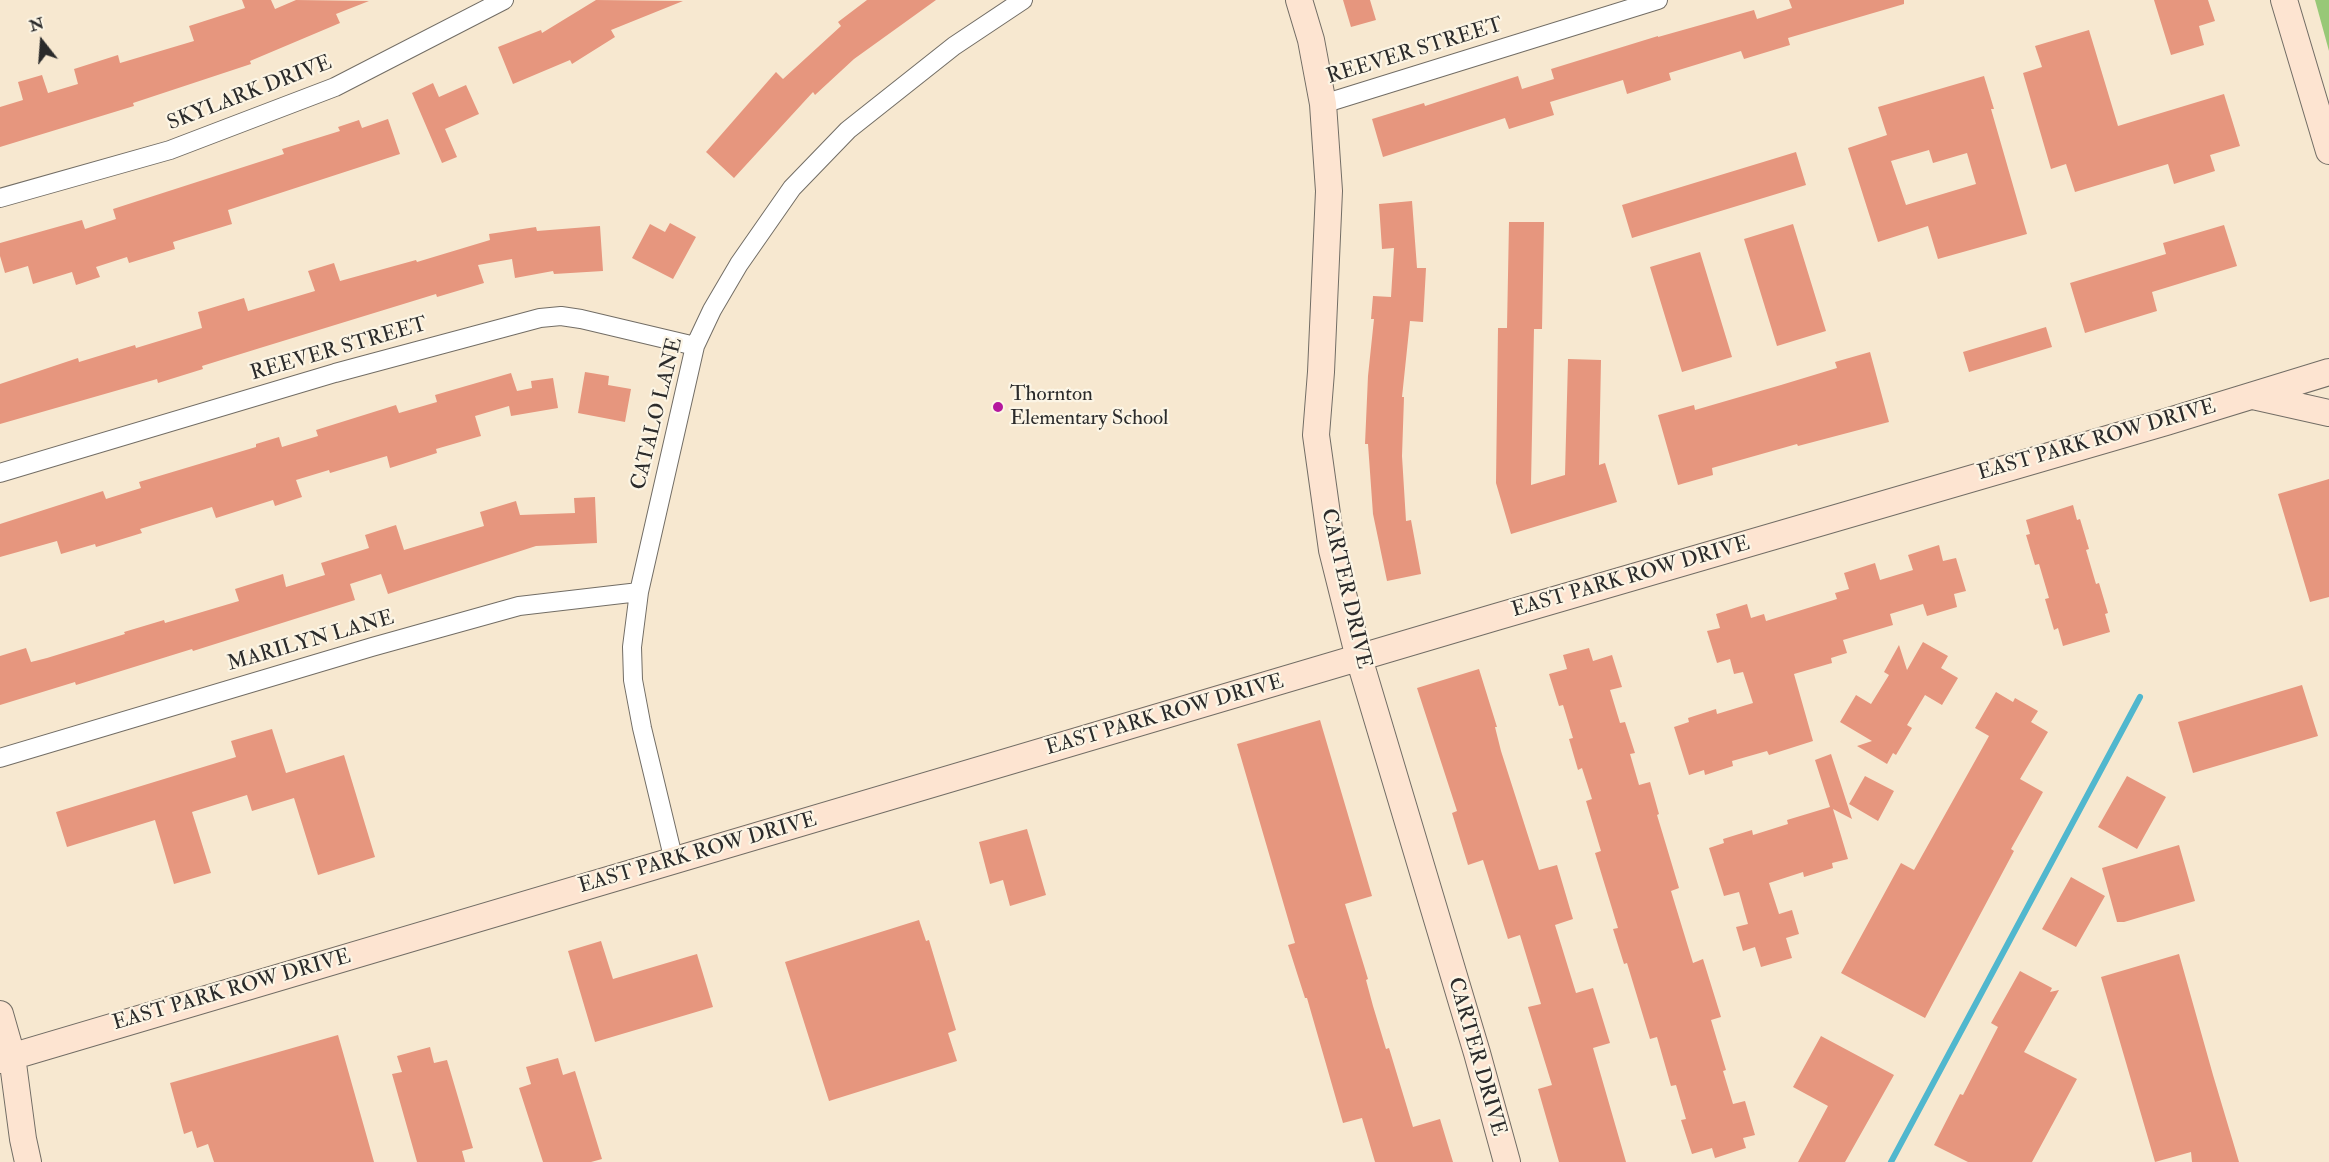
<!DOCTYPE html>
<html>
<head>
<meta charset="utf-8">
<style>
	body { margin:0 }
	#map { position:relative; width:2329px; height:1162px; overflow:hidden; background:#f7e8d0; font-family:"IM FELL Double Pica",serif }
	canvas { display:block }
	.north { position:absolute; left:12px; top:12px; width:60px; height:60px; -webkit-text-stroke:4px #fcf5e5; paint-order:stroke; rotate:343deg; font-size:16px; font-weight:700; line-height:24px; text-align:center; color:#2b2b2b }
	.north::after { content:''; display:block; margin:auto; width:21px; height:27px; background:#2b2b2b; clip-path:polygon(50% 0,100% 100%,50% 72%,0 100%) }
</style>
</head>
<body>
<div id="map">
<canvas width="2329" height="1162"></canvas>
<div class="north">N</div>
</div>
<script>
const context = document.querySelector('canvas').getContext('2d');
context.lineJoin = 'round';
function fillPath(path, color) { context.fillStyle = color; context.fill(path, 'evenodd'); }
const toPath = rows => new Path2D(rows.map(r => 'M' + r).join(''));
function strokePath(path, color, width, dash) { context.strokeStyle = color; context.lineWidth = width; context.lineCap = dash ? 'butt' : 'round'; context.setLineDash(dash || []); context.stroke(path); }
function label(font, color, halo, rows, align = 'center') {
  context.font = font + ' "IM FELL Double Pica",serif'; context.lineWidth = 4.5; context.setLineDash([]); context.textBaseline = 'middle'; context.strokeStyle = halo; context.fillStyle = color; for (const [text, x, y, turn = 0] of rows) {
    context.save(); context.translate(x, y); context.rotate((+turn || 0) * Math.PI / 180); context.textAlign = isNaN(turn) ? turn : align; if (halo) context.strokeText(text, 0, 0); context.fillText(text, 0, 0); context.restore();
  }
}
const green = toPath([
	[2315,0,2329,0,2329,51]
]);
const stream = toPath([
	[1891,1162,2140,697]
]);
const building = toPath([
	[242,0,271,0,275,9,296,0,369,1,336,14,340,23,250,61,251,64,133,103,134,106,0,147,0,107,23,100,18,82,42,75,48,93,78,84,74,69,118,55,120,63,194,41,189,26,245,8],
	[596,0,683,1,611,30,615,37,572,64,570,60,513,84,498,47,541,30,542,33],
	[867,0,936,0,854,59,815,95,813,92,734,178,706,152,776,72,783,79,841,26,838,22],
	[1343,0,1370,0,1376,20,1351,27],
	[1789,0,1904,0,1904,4,1788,38,1790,45,1744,59,1741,51,1669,73,1671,80,1627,94,1623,80,1550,102,1554,115,1509,129,1505,118,1383,157,1372,119,1424,103,1425,106,1518,76,1522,89,1554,79,1551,69,1658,36,1658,37,1754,10,1757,19,1792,8],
	[2154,0,2208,0,2215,21,2199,26,2204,45,2171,55],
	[2089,30,2118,126,2224,94,2240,146,2210,155,2215,171,2174,184,2168,164,2075,192,2066,164,2051,169,2023,73,2042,67,2035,46],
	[1984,76,1994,109,1991,109,2027,234,1938,259,1928,226,1878,242,1848,148,1887,135,1878,107],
	[1929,150,1933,163,1967,153,1976,184,1906,205,1891,161],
	[433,83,439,97,466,85,479,114,445,129,457,157,442,163,412,93],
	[388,119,400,154,228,210,232,224,173,242,175,249,129,263,127,257,96,267,100,277,76,285,72,272,33,284,28,266,5,273,0,256,0,243,82,220,85,229,116,219,113,209,284,154,282,149,340,131,338,127,359,120,362,128],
	[1796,152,1806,185,1632,238,1622,205],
	[1412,201,1417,268,1426,268,1423,322,1410,321,1402,397,1404,397,1402,456,1406,521,1411,520,1421,574,1387,581,1373,514,1368,444,1365,444,1368,376,1374,319,1371,319,1373,296,1391,297,1394,248,1382,249,1379,204],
	[1509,222,1544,222,1542,329,1534,329,1531,485,1565,475,1568,359,1601,360,1599,465,1605,463,1617,502,1511,534,1496,483,1498,328,1507,328],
	[670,223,696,237,673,279,632,258,650,224,665,232],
	[1793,224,1826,331,1777,346,1744,239],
	[2224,225,2237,266,2152,292,2157,311,2085,333,2070,283,2166,254,2163,243],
	[600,226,603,271,554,274,553,271,515,278,512,259,478,265,484,283,437,297,436,294,260,348,202,366,203,369,158,383,157,379,0,424,0,384,78,358,79,362,135,345,136,348,202,328,198,312,244,298,248,311,315,291,308,271,334,263,340,281,416,260,417,262,490,240,489,234,536,227,537,231],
	[1700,252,1732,357,1682,372,1650,267],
	[2046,327,2052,347,1969,372,1963,352],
	[1870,352,1889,422,1798,446,1797,444,1712,468,1713,475,1678,485,1658,415,1694,405,1695,410,1781,385,1837,368,1835,362],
	[585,372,609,376,608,385,631,389,625,422,578,413],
	[511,373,517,391,532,388,531,381,553,378,558,408,511,416,509,406,475,416,481,436,436,449,437,453,390,468,387,456,330,473,329,470,296,480,302,497,275,506,273,500,216,518,212,507,140,529,142,533,96,547,95,544,61,554,57,541,0,557,0,524,103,491,106,499,141,488,139,482,256,447,256,444,279,437,282,447,318,436,316,430,396,405,399,413,437,402,435,395],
	[2329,479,2329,597,2310,602,2278,494],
	[595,497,597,543,536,546,388,594,381,574,350,584,355,600,193,651,192,649,76,685,75,682,0,705,0,656,26,648,31,662,47,658,125,634,124,632,164,620,165,623,239,601,235,589,283,574,286,587,325,575,321,563,369,548,365,535,396,525,404,550,484,526,480,512,516,501,520,515,575,513,574,498],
	[2073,505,2077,520,2080,519,2089,549,2086,550,2096,584,2099,583,2108,613,2105,614,2110,632,2063,646,2058,628,2054,630,2045,599,2049,598,2039,564,2035,565,2026,535,2030,534,2026,520],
	[1939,545,1943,561,1956,558,1966,591,1954,594,1957,607,1927,616,1923,604,1890,614,1893,625,1843,640,1847,653,1831,658,1832,663,1794,674,1813,741,1769,755,1767,751,1732,761,1733,766,1705,775,1704,770,1689,775,1674,727,1689,722,1688,718,1716,709,1717,714,1753,703,1743,672,1734,674,1730,659,1717,663,1707,631,1720,628,1716,614,1747,604,1751,618,1764,614,1766,621,1837,599,1835,593,1849,589,1844,573,1875,563,1880,580,1913,570,1908,555],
	[1923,642,1948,656,1941,668,1958,678,1942,705,1925,695,1907,725,1912,728,1896,755,1893,753,1887,764,1857,746,1872,741,1840,722,1856,695,1871,704,1889,675,1884,672,1899,645,1907,670],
	[1589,648,1593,661,1612,655,1622,687,1610,690,1620,723,1625,722,1635,753,1630,754,1639,785,1650,782,1659,814,1657,815,1679,888,1671,891,1693,963,1703,959,1721,1017,1711,1020,1726,1070,1723,1071,1733,1104,1745,1101,1755,1135,1743,1138,1746,1148,1715,1158,1712,1148,1692,1154,1681,1120,1686,1119,1676,1085,1671,1086,1657,1037,1650,1039,1627,963,1624,964,1613,929,1618,928,1595,853,1601,851,1586,801,1592,799,1582,768,1578,770,1569,739,1573,738,1563,705,1559,706,1549,674,1567,669,1563,655],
	[1479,669,1497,727,1495,727,1501,751,1539,870,1557,865,1573,919,1555,925,1576,993,1593,988,1610,1043,1593,1048,1626,1162,1559,1162,1538,1089,1552,1085,1528,1007,1541,1004,1520,935,1508,939,1483,860,1468,865,1452,813,1457,811,1417,688],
	[2302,685,2318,736,2193,773,2178,722],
	[1996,692,2013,702,2015,698,2038,711,2031,722,2048,732,2020,779,2043,792,2011,849,2014,851,1925,1018,1841,973,1901,863,1914,870,1989,736,1975,728],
	[1320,720,1372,896,1345,904,1368,979,1366,980,1373,1006,1386,1049,1389,1048,1413,1127,1440,1119,1453,1162,1375,1162,1362,1118,1343,1123,1307,998,1305,998,1288,945,1295,943,1237,744],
	[272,729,286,773,344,755,375,857,318,875,294,798,252,811,247,795,192,812,211,873,174,884,155,820,67,847,56,812,236,757,231,741],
	[1831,754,1852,819,1833,809,1848,859,1832,863,1833,868,1804,877,1803,872,1769,883,1779,914,1792,910,1799,934,1786,938,1792,958,1761,967,1755,947,1743,951,1736,927,1748,924,1739,892,1724,896,1709,848,1724,843,1723,839,1752,830,1753,835,1788,824,1787,820,1830,807,1815,760],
	[1865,776,1894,791,1878,821,1849,804],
	[2127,776,2166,797,2137,849,2098,827],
	[1027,829,1046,895,1010,906,1003,880,990,884,979,842],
	[2179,845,2195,901,2124,922,2117,922,2102,868],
	[2071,877,2105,896,2076,947,2042,929],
	[919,920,926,941,929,940,956,1030,948,1033,957,1061,829,1101,785,962],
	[601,941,613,979,697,954,713,1007,595,1042,568,951],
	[2179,954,2213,1075,2239,1162,2192,1162,2191,1152,2155,1162,2101,977],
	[2020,971,2052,988,2050,992,2059,990,2024,1052,2077,1079,2032,1162,1968,1162,1934,1145,1960,1094,1963,1095,1998,1027,1991,1023],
	[338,1035,374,1162,214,1162,208,1144,197,1148,192,1131,184,1134,170,1083],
	[1821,1036,1894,1075,1845,1162,1798,1162,1828,1106,1793,1087],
	[430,1047,434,1063,447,1060,473,1148,462,1151,465,1162,417,1162,392,1074,402,1072,397,1056],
	[558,1058,563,1075,575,1071,602,1159,591,1162,543,1162,519,1088,531,1084,526,1067]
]);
const street = toPath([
	[1323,104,1658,0],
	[0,198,170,150,335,87,504,0],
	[0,473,335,373,540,318,561,316,581,319,695,346],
	[0,758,372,647,519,606,639,592],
	[674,861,642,728,633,680,632,647,639,592,695,346,712,310,739,264,792,188,848,130,954,46,1023,0]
]);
const secondary = toPath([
	[1299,0,1311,40,1323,104,1329,191,1321,372,1316,435,1332,550,1359,658,1477,1053,1507,1162],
	[2284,0,2329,151],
	[2253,396,2329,413],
	[0,1014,12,1056,23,1139,28,1162],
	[0,1060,1496,617,2166,422,2329,372]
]);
const markers = [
	[998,407,6,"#b5179e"]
];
const streetNames = [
	["REEVER STREET",1415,52,-17],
	["SKYLARK DRIVE",250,94,-21],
	["REEVER STREET",339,350,-16],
	["CATALO LANE",658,414,-76],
	["EAST PARK ROW DRIVE",2097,441,-16],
	["EAST PARK ROW DRIVE",1631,578,-16],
	["CARTER DRIVE",1345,589,77],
	["MARILYN LANE",311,642,-16],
	["EAST PARK ROW DRIVE",1165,716,-16],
	["EAST PARK ROW DRIVE",698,854,-16],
	["EAST PARK ROW DRIVE",232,991,-16],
	["CARTER DRIVE",1476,1057,74]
];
const poiNames = [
	["Thornton",1010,395],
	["Elementary School",1010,419]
];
fillPath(green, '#98c877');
strokePath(stream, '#50b7ce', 6);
fillPath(building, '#e6967e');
strokePath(street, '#726d65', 20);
strokePath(secondary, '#726d65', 28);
strokePath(street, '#fff', 18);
strokePath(secondary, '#fde4d1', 26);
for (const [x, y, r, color] of markers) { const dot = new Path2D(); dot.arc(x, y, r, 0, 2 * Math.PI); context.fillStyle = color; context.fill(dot); strokePath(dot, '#fcf5e5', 2); }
label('21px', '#2b2b2b', '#fcf5e5', streetNames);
label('21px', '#2b2b2b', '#fcf5e5', poiNames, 'left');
</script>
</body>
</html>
